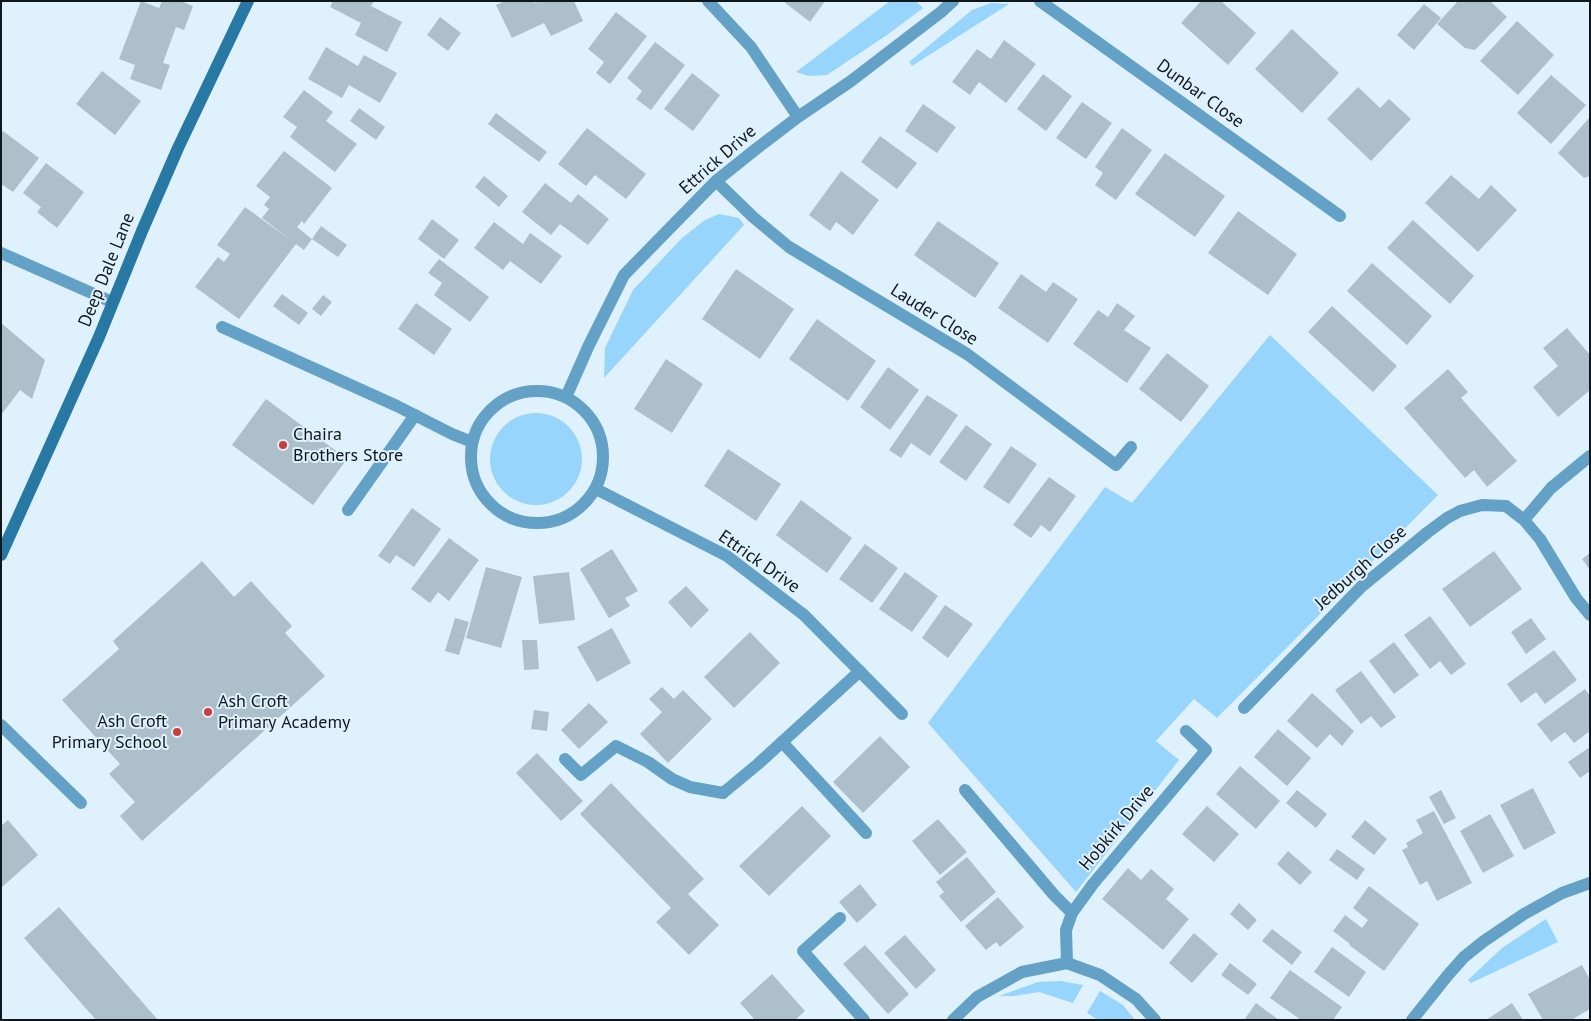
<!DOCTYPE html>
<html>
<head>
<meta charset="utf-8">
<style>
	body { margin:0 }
	#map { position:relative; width:1591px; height:1021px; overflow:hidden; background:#def1fd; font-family:"PT Sans",sans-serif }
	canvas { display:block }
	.frame { position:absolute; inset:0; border:2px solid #10171b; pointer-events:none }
</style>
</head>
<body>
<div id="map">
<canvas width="1591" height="1021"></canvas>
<div class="frame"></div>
</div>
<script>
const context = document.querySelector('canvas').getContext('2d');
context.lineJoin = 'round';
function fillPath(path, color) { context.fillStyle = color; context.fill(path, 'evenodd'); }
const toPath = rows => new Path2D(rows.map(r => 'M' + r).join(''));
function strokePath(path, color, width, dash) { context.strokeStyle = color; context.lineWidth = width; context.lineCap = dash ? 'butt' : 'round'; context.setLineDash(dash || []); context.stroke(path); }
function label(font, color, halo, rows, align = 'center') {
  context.font = font + ' "PT Sans",sans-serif'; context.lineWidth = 4; context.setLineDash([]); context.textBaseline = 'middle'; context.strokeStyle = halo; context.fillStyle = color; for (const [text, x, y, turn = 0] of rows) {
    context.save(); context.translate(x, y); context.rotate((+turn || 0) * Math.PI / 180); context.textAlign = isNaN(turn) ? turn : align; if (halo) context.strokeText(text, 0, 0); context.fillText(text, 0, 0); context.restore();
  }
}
const green = toPath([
	[890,1,916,1,923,8,887,35,827,75,809,76,796,72],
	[991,3,1009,4,912,66,909,62,972,10],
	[719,214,739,218,744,225,604,378,605,348,633,290,682,238,705,220],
	[1270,335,1438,495,1217,718,1194,699,1156,741,1179,760,1076,892,928,723,1105,487,1132,503],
	'490 459a46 46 0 1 1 92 0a46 46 0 1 1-92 0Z',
	[1546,919,1558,942,1471,983,1468,980,1502,948],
	[1060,981,1083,985,1073,1003,1039,992,1014,996,999,996,1038,982],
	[1100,991,1123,1005,1135,1020,1098,1020,1087,1013]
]);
const building = toPath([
	[141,1,159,8,162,1,181,1,193,6,184,30,176,27,163,63,170,65,161,90,130,79,135,65,119,59],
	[333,1,374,1,371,6,402,22,387,52,355,35,361,23,330,7],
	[505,1,534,1,535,3,540,1,574,1,583,21,551,36,544,23,512,38,496,5],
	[783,1,825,1,810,22],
	[1201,1,1221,1,1256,33,1228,65,1181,23],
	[1458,1,1490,1,1507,17,1475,50,1465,48,1437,24],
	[1424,4,1441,18,1414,50,1397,35],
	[616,12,647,36,610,84,596,73,604,62,588,49],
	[440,17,461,33,448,51,427,35],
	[1517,21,1554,55,1518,95,1480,61],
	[1292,29,1339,73,1302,113,1255,69],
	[1004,40,1036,64,1006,103,979,82,970,95,952,82,977,49,991,59],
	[655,42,685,65,651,110,636,99,642,91,627,78],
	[326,47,358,66,364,55,397,73,380,103,349,85,342,98,308,79],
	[102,71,141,101,115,135,76,104],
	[692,73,720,95,693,131,664,109],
	[1043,74,1072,96,1046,131,1017,109],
	[1551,75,1586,105,1551,144,1517,113],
	[1358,87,1380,108,1389,99,1411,119,1371,161,1327,119],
	[304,90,333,112,326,121,357,144,335,172,290,137,297,127,283,117],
	[1082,102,1112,123,1086,159,1056,138],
	[923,104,956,127,937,153,905,131],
	[359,108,385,127,376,140,350,121],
	[496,113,547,152,539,162,488,124],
	[1590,117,1590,176,1584,178,1558,153],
	[587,128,646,174,626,199,595,175,586,186,558,164],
	[1122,128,1152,150,1116,200,1095,185,1103,173,1095,167],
	[3,131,39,158,13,192,3,185,1,187,1,133],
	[880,136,917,163,897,189,861,162],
	[284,151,332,188,304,224,302,221,297,227,312,239,304,250,296,244,239,319,195,287,218,257,224,262,230,254,217,245,245,207,293,242,262,218,269,209,264,205,270,197,256,186],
	[1165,153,1225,196,1195,237,1135,194],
	[46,163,84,192,57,228,37,212,41,207,23,193],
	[841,171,879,200,853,235,836,222,830,231,809,215],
	[1451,175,1479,199,1491,185,1517,210,1478,252,1425,203],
	[484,176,508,196,499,207,475,187],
	[545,183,571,203,578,194,609,219,588,245,560,224,551,235,522,212],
	[1238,211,1297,254,1268,295,1208,253],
	[432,219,459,240,444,259,418,239],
	[1413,220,1474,276,1450,304,1387,248],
	[938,221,999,263,975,298,914,255],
	[494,222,523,244,530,233,562,256,541,284,510,261,503,270,474,248],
	[321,226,347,245,338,257,312,239],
	[439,259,489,297,470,322,434,295,442,283,428,273],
	[1372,263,1432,316,1407,345,1347,291],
	[736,269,794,309,760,359,702,319],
	[1021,274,1046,292,1053,282,1078,299,1048,343,998,308],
	[282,294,308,313,299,325,273,306],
	[323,295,332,302,321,316,312,309],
	[416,303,452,329,434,355,398,329],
	[1117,303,1135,316,1124,330,1151,348,1127,383,1073,344,1098,310,1108,317],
	[1332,306,1397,366,1373,392,1308,332],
	[817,319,876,361,848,401,789,359],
	[1,323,45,360,32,399,20,390,1,415],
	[1567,328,1590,355,1590,390,1558,417,1533,387,1558,366,1543,348],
	[1167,353,1209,386,1181,422,1139,389],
	[666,359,703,384,672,433,634,409],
	[888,367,919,390,890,430,860,407],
	[1448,369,1468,392,1461,398,1517,461,1487,487,1474,470,1465,478,1404,408],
	[927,395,958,415,930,456,911,443,901,458,889,450],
	[266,399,347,459,313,505,232,445],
	[966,425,992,444,966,481,939,462],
	[1011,446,1037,464,1009,504,983,487],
	[728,449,781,484,756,521,704,486],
	[1049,477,1076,496,1050,532,1041,525,1031,538,1013,525],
	[801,500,852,538,827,573,776,535],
	[412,508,441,529,414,567,396,555,390,564,378,556],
	[449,538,479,560,449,601,438,592,430,603,411,589],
	[865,544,898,568,872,603,839,579],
	[612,549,638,591,625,598,630,606,609,618,580,569],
	[1494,551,1522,589,1470,627,1442,589],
	[1590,553,1590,570,1582,559],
	[202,561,234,597,251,581,292,626,285,633,325,676,142,841,120,816,135,802,109,774,120,764,62,700,119,649,113,641],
	[486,567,522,577,501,648,466,638],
	[569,572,575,620,539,624,533,576],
	[905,572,938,596,912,632,879,609],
	[686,586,709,610,691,628,668,602],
	[945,605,973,624,948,658,922,638],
	[1430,616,1466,664,1451,675,1440,661,1430,669,1404,635],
	[455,618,469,622,459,655,445,651],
	[1531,618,1546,639,1526,654,1511,632],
	[612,628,631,663,597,682,577,647],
	[750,632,780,663,734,708,704,677],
	[522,640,537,640,539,669,524,670],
	[1394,642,1419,675,1394,694,1369,661],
	[1554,650,1577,680,1545,704,1536,692,1521,703,1507,684],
	[1361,671,1396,717,1381,728,1371,716,1361,724,1335,690],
	[662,687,674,699,683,690,712,719,668,763,640,734,662,712,649,699],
	[1585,689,1590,696,1590,731,1574,743,1565,732,1551,742,1537,724],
	[1312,693,1354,731,1342,746,1330,734,1317,748,1287,721],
	[589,703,608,722,579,749,561,730],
	[534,710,549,712,547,731,531,729],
	[1278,729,1311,758,1287,786,1254,757],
	[880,736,910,767,863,813,833,782],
	[1590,747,1590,771,1580,778,1568,762],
	[537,753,583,801,561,821,516,773],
	[1240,766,1280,801,1256,829,1216,794],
	[611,783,704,879,688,894,719,925,689,955,656,922,671,908,580,814],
	[1533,788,1556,833,1524,850,1500,805],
	[1297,790,1327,814,1316,828,1286,803],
	[1441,790,1456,818,1444,824,1429,797],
	[802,806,831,836,769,896,739,866],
	[1207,806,1239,834,1214,862,1182,834],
	[1434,811,1472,883,1437,901,1427,881,1420,885,1402,850,1408,847,1406,843,1423,833,1416,820],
	[1490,814,1514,856,1483,873,1460,831],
	[938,819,967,852,940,875,912,841],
	[8,820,38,855,1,888,1,826],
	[1365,820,1387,839,1374,855,1351,837],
	[1337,849,1365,869,1357,880,1329,860],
	[1288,851,1312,872,1300,885,1277,864],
	[967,857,996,892,961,922,939,896,944,892,936,882],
	[1128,868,1141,880,1151,869,1174,889,1166,899,1189,919,1163,950,1102,899],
	[860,884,877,905,857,923,839,902],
	[1369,886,1419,924,1384,971,1349,945,1350,944,1333,931,1345,915,1362,928,1368,920,1353,908],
	[998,897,1024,927,1000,947,996,942,986,950,965,926],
	[1239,903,1257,920,1248,930,1230,914],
	[59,907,158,1020,96,1020,24,938],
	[1272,929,1302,952,1292,965,1262,941],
	[1194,933,1218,954,1192,983,1169,963],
	[905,935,936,970,916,989,884,953],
	[865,945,909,994,888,1014,843,964],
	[1332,947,1366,972,1349,997,1314,972],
	[1230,963,1257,984,1248,995,1221,975],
	[1582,965,1590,980,1590,1009,1571,1020,1543,1020,1528,994],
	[1290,970,1342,1007,1333,1020,1301,1020,1270,998],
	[772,974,805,1011,795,1020,755,1020,740,1003],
	[1256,1003,1279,1020,1244,1020],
	[1512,1003,1523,1020,1486,1020]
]);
const lane = toPath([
	[222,327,397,406,452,434,472,442],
	[1,725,81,803],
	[782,742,866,833],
	[565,759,581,775,616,746,648,762,672,779,690,787,723,793],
	[965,790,1054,895,1072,913],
	[823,974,803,951,840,918]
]);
const street = toPath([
	[708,1,751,47,798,117],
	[1040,1,1340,216],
	[716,181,753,217,789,247,967,354,1116,465,1131,447],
	[1,253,112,302],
	'471 457a66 66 0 1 1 132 0a66 66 0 1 1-132 0Z',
	[566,397,589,345,624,275,669,229,716,181,756,149,798,117,851,81,941,12,953,1],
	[596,489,727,556,804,615,902,714],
	[348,510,415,415],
	[1524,520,1551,488,1590,456],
	[1244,708,1361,587,1428,532,1447,518,1460,511,1482,505,1506,506,1524,520,1540,539,1576,598,1590,615],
	[723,793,758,764,860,671],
	[1067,963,1066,930,1072,913,1093,884,1206,750,1186,731],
	[823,974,864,1020],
	[953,1020,977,997,1022,972,1067,963,1100,975,1136,999,1155,1020],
	[1412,1020,1448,975,1464,957,1484,941,1524,914,1562,893,1590,883]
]);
const secondary = toPath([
	[1,555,99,337,142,231,178,148,248,1]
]);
const markers = [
	[283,445,5,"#cc3e3a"],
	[208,712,5,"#cc3e3a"],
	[177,732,5,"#cc3e3a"]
];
const streetNames = [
	["Dunbar Close",1200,94,36],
	["Ettrick Drive",718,160,-41],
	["Deep Dale Lane",107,270,-68],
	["Lauder Close",934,315,32],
	["Ettrick Drive",759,562,35],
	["Jedburgh Close",1361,568,-42],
	["Hobkirk Drive",1117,828,-50]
];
const poiNames = [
	["Chaira",293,435],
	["Brothers Store",293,456],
	["Ash Croft",218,702],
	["Primary Academy",218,723],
	["Ash Croft",167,722,"right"],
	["Primary School",167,743,"right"]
];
fillPath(green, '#98d5fc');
fillPath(building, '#adbfca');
strokePath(lane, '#64a1c6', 12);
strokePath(street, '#64a1c6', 12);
strokePath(secondary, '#2778a3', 12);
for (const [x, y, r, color] of markers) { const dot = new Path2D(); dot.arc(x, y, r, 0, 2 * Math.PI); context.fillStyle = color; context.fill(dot); strokePath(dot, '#def1fd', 2); }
label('18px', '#10171b', '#def1fd', streetNames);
label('18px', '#10171b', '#def1fd', poiNames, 'left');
</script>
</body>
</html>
